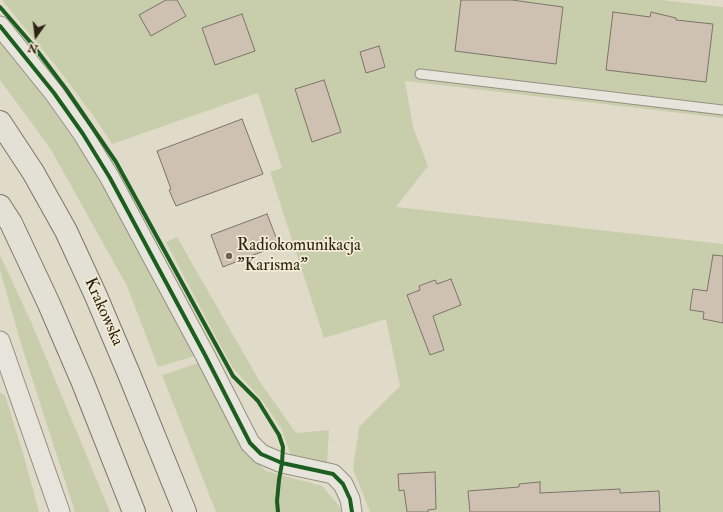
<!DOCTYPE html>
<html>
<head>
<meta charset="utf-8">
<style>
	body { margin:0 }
	#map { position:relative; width:723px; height:512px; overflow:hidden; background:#e0dbc8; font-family:"IM FELL Double Pica",serif }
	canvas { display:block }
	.north { position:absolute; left:16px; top:16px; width:40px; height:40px; -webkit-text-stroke:3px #f2ecd4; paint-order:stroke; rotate:194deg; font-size:11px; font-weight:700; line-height:16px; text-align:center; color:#302116 }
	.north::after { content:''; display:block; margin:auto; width:14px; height:18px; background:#302116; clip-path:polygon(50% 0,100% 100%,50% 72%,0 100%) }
</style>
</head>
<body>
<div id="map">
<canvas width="723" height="512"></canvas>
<div class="north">N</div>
</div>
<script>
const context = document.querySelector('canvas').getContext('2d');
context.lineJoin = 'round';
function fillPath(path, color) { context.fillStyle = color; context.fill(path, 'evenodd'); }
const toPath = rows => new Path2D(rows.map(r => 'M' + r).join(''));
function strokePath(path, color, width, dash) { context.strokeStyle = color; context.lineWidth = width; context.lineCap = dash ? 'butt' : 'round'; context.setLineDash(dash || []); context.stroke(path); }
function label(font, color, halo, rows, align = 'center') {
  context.font = font + ' "IM FELL Double Pica",serif'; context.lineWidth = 3.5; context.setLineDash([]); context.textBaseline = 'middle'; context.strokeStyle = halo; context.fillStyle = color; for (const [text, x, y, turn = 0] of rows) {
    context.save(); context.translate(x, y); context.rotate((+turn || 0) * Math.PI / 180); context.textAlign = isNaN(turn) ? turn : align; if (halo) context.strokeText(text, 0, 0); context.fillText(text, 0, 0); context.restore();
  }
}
const green = toPath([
	[2,0,662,0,723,7,723,118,405,81,413,127,428,166,396,207,723,244,723,512,370,512,353,469,359,427,400,386,386,319,324,338,270,172,282,168,258,93,112,144,95,118,56,66],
	[0,42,27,73,100,177,194,356,158,367,127,286,50,148,0,80],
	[177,237,260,382,296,433,329,430,327,463,291,455,281,428,262,400,233,368,218,341,166,242],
	[0,255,32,324,110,512,75,512,22,347,0,270],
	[198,363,243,448,266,471,322,486,340,507,341,512,216,512,162,375],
	[0,393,5,395,23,453,39,512,0,512]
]);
const building = toPath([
	[166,0,177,0,186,16,151,36,139,15,166,0],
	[461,0,512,0,563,7,556,64,455,51,461,0],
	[613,12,650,17,651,12,676,18,676,20,713,24,706,82,606,70,613,12],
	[242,14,255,51,215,65,202,28,242,14],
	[379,46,385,67,366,73,360,52,379,46],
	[324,80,341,132,312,142,295,89,324,80],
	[242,119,263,174,176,206,169,190,171,189,157,151,242,119],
	[267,214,279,245,223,267,211,235,267,214],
	[713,255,723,256,723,323,703,319,704,312,690,310,693,289,707,291,713,255],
	[451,279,461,305,433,316,444,350,430,355,407,295,420,290,419,286,435,280,437,284,451,279],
	[435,472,436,509,428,510,428,512,407,512,404,490,399,491,398,474,435,472],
	[540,482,540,493,620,489,620,493,659,491,660,512,470,512,468,491,519,487,519,484,540,482]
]);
const lane = toPath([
	[420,74,723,110]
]);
const street = toPath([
	[0,26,54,93,83,134,110,178,205,355,250,443,261,454,282,463,333,474,343,484,350,499,352,512],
	[0,341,60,512]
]);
const primary = toPath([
	[0,122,33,172,66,231,96,296,129,374,185,512],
	[0,206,11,223,49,304,83,383,134,512]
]);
const cycleway = toPath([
	[0,7,32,44,66,89,116,162,233,376,258,401,279,435,283,447,282,463,279,480,277,501,278,512],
	[0,26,54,93,83,134,110,178,205,355,250,443,261,454,282,463,333,474,343,484,350,499,352,512]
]);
const markers = [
	[229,256,4,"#6e6254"]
];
const poiNames = [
	["Radiokomunikacja",237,246],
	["\"Karisma\"",237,266]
];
const streetNames = [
	["Krakowska",103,312,66]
];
fillPath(green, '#c8ceab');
fillPath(building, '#cec1b2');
strokePath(building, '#7b756a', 1);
strokePath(lane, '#948f83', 11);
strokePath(street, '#948f83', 21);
strokePath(primary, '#7b756a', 24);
strokePath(lane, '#e7e4db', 9);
strokePath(street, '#e7e4db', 19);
strokePath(primary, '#e3e0d5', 22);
strokePath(cycleway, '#1b5e20', 4);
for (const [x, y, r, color] of markers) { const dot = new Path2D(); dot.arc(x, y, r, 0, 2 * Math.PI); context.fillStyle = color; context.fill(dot); strokePath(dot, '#f2ecd4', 1.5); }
label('17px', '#302116', '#f2ecd4', poiNames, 'left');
label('17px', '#302116', '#f2ecd4', streetNames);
</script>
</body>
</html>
